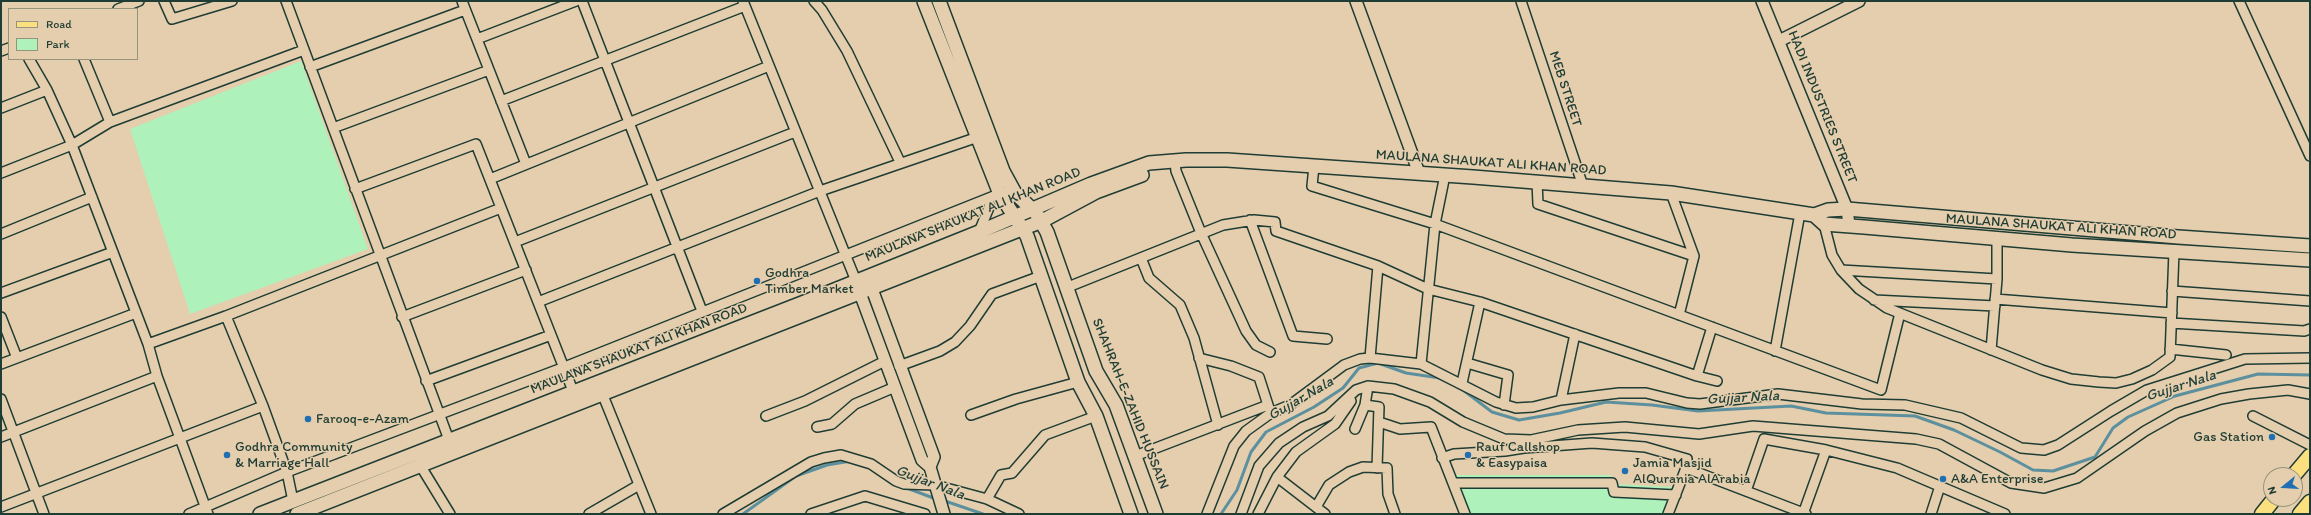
<!DOCTYPE html>
<html>
<head>
<meta charset="utf-8">
<style>
	body { margin:0 }
	#map { position:relative; width:2311px; height:515px; overflow:hidden; background:#e5cead; font-family:Itim,sans-serif }
	canvas { display:block }
	.frame { position:absolute; inset:0; border:2px solid #1f3d34; pointer-events:none }
	.legend { position:absolute; left:8px; top:8px; width:130px; height:52px; box-sizing:border-box; background:#e5cead; border:1px solid #96947d; margin:0; padding:5px 7px; list-style:none; font-size:12px; color:#1f3d34 }
	.legend li { display:flex; align-items:center; gap:8px; height:20px }
	.legend b { width:20px; border:1px solid #96947d }
	.north { position:absolute; left:2263px; top:467px; width:40px; height:40px; box-sizing:border-box; background:#e5cead; border:1px solid #96947d; border-radius:50%; rotate:252deg; font-size:11px; font-weight:700; line-height:16px; text-align:center; color:#1f3d34 }
	.north::after { content:''; display:block; margin:auto; width:14px; height:18px; background:#1f6fb2; clip-path:polygon(50% 0,100% 100%,50% 72%,0 100%) }
</style>
</head>
<body>
<div id="map">
<canvas width="2311" height="515"></canvas>
<div class="frame"></div>
<ul class="legend">
<li><b style="height:5px;background:#fce080"></b>Road</li>
<li><b style="height:11px;background:#aef1bb"></b>Park</li>
</ul>
<div class="north">N</div>
</div>
<script>
const context = document.querySelector('canvas').getContext('2d');
context.lineJoin = 'round';
function fillPath(path, color) { context.fillStyle = color; context.fill(path, 'evenodd'); }
const toPath = rows => new Path2D(rows.map(r => 'M' + r).join(''));
function strokePath(path, color, width, dash) { context.strokeStyle = color; context.lineWidth = width; context.lineCap = dash ? 'butt' : 'round'; context.setLineDash(dash || []); context.stroke(path); }
function label(font, color, halo, rows, align = 'center') {
  context.font = font + ' Itim,sans-serif'; context.lineWidth = 3; context.setLineDash([]); context.textBaseline = 'middle'; context.strokeStyle = halo; context.fillStyle = color; for (const [text, x, y, turn = 0] of rows) {
    context.save(); context.translate(x, y); context.rotate((+turn || 0) * Math.PI / 180); context.textAlign = isNaN(turn) ? turn : align; if (halo) context.strokeText(text, 0, 0); context.fillText(text, 0, 0); context.restore();
  }
}
const green = toPath([
	[301,61,368,249,190,314,130,129],
	[1452,475,1611,475,1613,484,1674,487,1664,514,1467,514]
]);
const stream = toPath([
	[1463,390,1492,412,1519,420,1560,413,1606,402,1652,405,1698,411,1791,406,1826,413,1915,416,1954,430,2000,452,2033,470,2053,471,2095,457,2113,428,2128,417,2175,396,2258,374,2310,375],
	[904,487,936,499],
	[942,500,983,514],
	[743,514,796,476,827,465,851,461],
	[1221,514,1237,490,1251,452,1266,432,1314,407,1343,388,1359,368,1378,363,1406,373,1440,378]
]);
const minor = toPath([
	[164,1,172,19,232,1],
	[286,1,449,440],
	[462,1,526,164],
	[582,1,702,311],
	[743,1,856,281],
	[814,1,822,10,847,51,900,162],
	[1521,1,1583,186],
	[2239,1,2310,156],
	[118,9,139,1],
	[477,39,576,1],
	[1,51,9,48],
	[29,59,47,90,72,145,148,344,157,376,208,514],
	[84,59,110,122],
	[310,67,465,10],
	[501,101,745,6],
	[1,108,47,90],
	[333,128,489,70],
	[1175,162,1176,171,1201,233,1246,331,1256,345,1270,352],
	[1314,166,1312,186,1435,224,1881,390,1900,313],
	[1,173,72,145,110,122,304,50],
	[1445,175,1435,224,1421,364,1496,402,1516,408,1533,407,1561,400,1619,393,1646,393,1687,403,1700,404,1778,394,1862,404,1905,405,1961,418,2021,448,2044,450,2058,445,2111,411,2147,390,2245,359,2310,358],
	[490,179,769,66],
	[1537,182,1538,204,1694,256],
	[355,189,476,144,573,391],
	[1671,193,1694,256,1679,315],
	[1250,220,1293,336,1327,339],
	[1824,224,1832,255,1841,270,1859,289,1887,308,2042,370,2071,379,2099,382,2116,383,2132,379,2152,370,2170,357,2174,251],
	[979,232,990,205,988,199],
	[1,234,92,197],
	[515,242,795,132],
	[1141,258,1149,278,1180,305,1194,338,1218,425],
	[1841,270,1997,279],
	[1068,287,1223,225,1254,220,1275,222,1276,231,1378,266,1428,289,1480,302,1697,376,1717,381],
	[2172,291,2310,301],
	[1,293,113,252],
	[1995,299,2172,313],
	[1874,300,1995,306],
	[538,302,820,191,978,137],
	[226,316,263,406,287,472,293,501],
	[1,317,17,358],
	[402,317,526,270],
	[2171,323,2304,331,2310,329],
	[148,344,226,316,501,208],
	[2170,349,2226,355],
	[1991,350,1997,279,1997,239],
	[1775,351,1800,213],
	[1370,358,1378,266],
	[1467,363,1508,375,1504,405],
	[1,364,136,313],
	[899,366,940,351,955,342,970,326,992,294,1041,276],
	[1697,376,1712,327],
	[426,381,551,335],
	[1462,383,1480,302],
	[1368,386,1365,405,1379,407,1377,468],
	[602,393,651,514],
	[1,399,44,514],
	[1561,400,1575,334],
	[1268,405,1271,413,1290,405,1344,365,1360,359,1370,358,1421,364],
	[971,415,1016,399,1078,382],
	[766,416,805,401,885,361],
	[2253,416,2310,445],
	[1379,422,1400,429,1431,427,1465,514],
	[817,427,832,424,855,404,895,387],
	[1355,429,1365,405],
	[1,437,157,376],
	[1135,456,1268,405,1259,377,1231,366,1199,358],
	[1442,458,1454,454,1505,451,1524,448,1592,443,1645,447,1687,459,1686,468,1668,514],
	[420,465,450,514],
	[1686,468,1806,514],
	[1277,477,1325,514],
	[1454,483,1612,483,1614,492,1676,495],
	[1746,491,1764,439,1826,450,1897,468,2005,514],
	[987,499,1001,475,1012,473,1045,435,1096,416],
	[1,507,263,406],
	[1316,507,1329,485,1349,472,1363,467,1387,468,1388,494,1395,514],
	[189,514,287,472,562,368,1004,192],
	[589,514,639,485],
	[723,514,811,462,824,458,841,455,871,464,896,481,904,484,935,485,987,499,1019,514],
	[811,514,865,496,925,514],
	[1207,514,1234,446,1246,431,1271,413],
	[1241,514,1259,466,1279,443,1303,427,1328,416,1356,390,1368,386,1394,389,1430,402,1463,422,1504,439,1531,440,1578,430,1625,427,1699,434,1753,426,1916,439,1939,444,2011,483,2044,488,2077,478,2145,431,2177,413,2221,399,2249,394,2288,390,2310,394],
	[1258,514,1277,477,1296,452,1335,424,1351,401],
	[1803,514,1826,450],
	[1931,514,1940,486]
]);
const tertiary = toPath([
	[1356,1,1419,173],
	[1762,1,1847,209,1849,225],
	[1779,41,1859,1],
	[869,281,934,457,930,467],
	[857,285,922,460,930,467,944,514]
]);
const secondary = toPath([
	[924,1,1000,194,1027,236,1078,382,1096,416,1131,514],
	[939,1,1003,171,1015,193,1036,213,1047,232,1096,371,1116,405,1156,514],
	[1814,215,1824,224,1864,227,2072,245,2310,260],
	[260,514,802,303,979,232,1091,184,1149,163,1186,160,1227,160,1473,177,1671,193,1814,215,1828,210,1847,209,2178,237,2310,246],
	[297,514,1042,221,1096,192,1142,175]
]);
const primary = toPath([
	[2294,475,2310,456],
	[2262,514,2274,499],
	[2300,514,2310,502]
]);
const markers = [
	[757,281,4,"#1f6fb2"],
	[308,419,4,"#1f6fb2"],
	[2272,437,4,"#1f6fb2"],
	[227,455,4,"#1f6fb2"],
	[1468,455,4,"#1f6fb2"],
	[1625,471,4,"#1f6fb2"],
	[1943,479,4,"#1f6fb2"]
];
const streetNames = [
	["MEB STREET",1565,89,72],
	["HADI INDUSTRIES STREET",1822,107,68],
	["MAULANA SHAUKAT ALI KHAN ROAD",1491,163,4],
	["MAULANA SHAUKAT ALI KHAN ROAD",973,215,-22],
	["MAULANA SHAUKAT ALI KHAN ROAD",2061,227,4],
	["MAULANA SHAUKAT ALI KHAN ROAD",639,349,-21],
	["SHAHRAH-E-ZAHID HUSSAIN",1130,404,68]
];
const poiNames = [
	["Godhra",765,273],
	["Timber Market",765,289],
	["Farooq-e-Azam",316,419],
	["Gas Station",2264,437,"right"],
	["Godhra Community",235,447],
	["& Marriage Hall",235,463],
	["Rauf Callshop",1476,447],
	["& Easypaisa",1476,463],
	["Jamia Masjid",1633,463],
	["AlQurania AlArabia",1633,479],
	["A&A Enterprise",1951,479]
];
const waterNames = [
	["Gujjar Nala",2181,386,-18],
	["Gujjar Nala",1743,398,-3],
	["Gujjar Nala",1301,399,-30],
	["Gujjar Nala",930,483,21]
];
fillPath(green, '#aef1bb');
strokePath(stream, '#5c909e', 3);
strokePath(minor, '#1f3d34', 12);
strokePath(tertiary, '#1f3d34', 14);
strokePath(secondary, '#1f3d34', 16);
strokePath(primary, '#1f3d34', 17);
strokePath(minor, '#e5cead', 9);
strokePath(tertiary, '#e5cead', 11);
strokePath(secondary, '#e5cead', 13);
strokePath(primary, '#fce080', 14);
for (const [x, y, r, color] of markers) { const dot = new Path2D(); dot.arc(x, y, r, 0, 2 * Math.PI); context.fillStyle = color; context.fill(dot); strokePath(dot, '#e5cead', 1.5); }
label('14px', '#1f3d34', '#e5cead', streetNames);
label('14px', '#1f3d34', '#e5cead', poiNames, 'left');
label('italic 15px', '#24443d', '#e5cead', waterNames);
</script>
</body>
</html>
